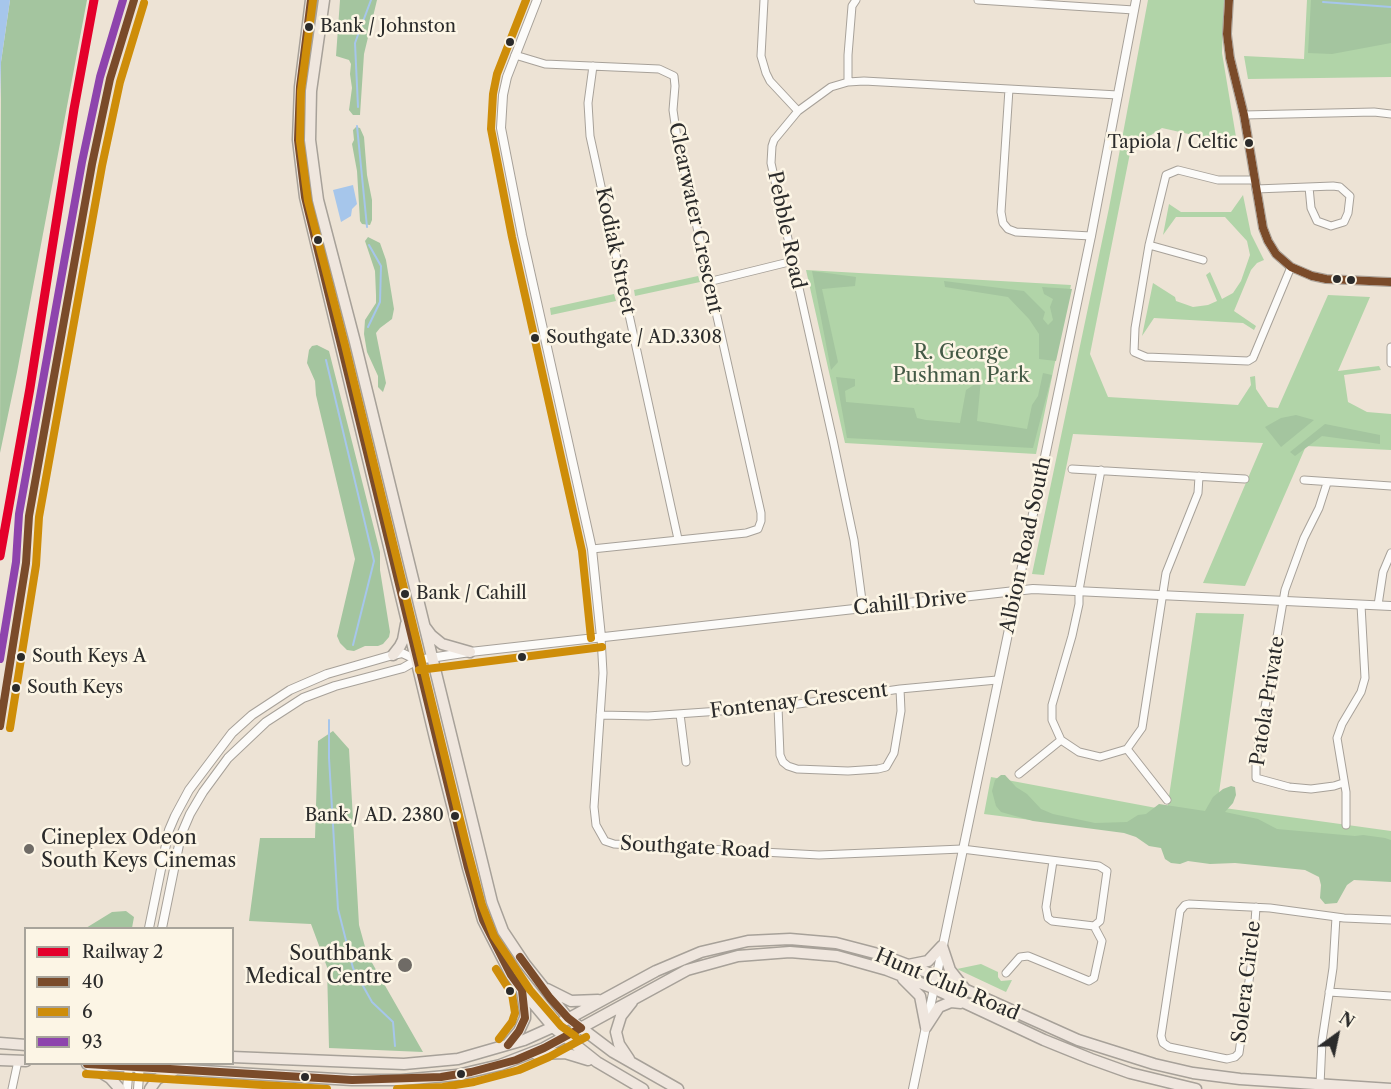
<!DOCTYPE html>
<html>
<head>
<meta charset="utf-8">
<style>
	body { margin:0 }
	#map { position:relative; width:1391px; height:1089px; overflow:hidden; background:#ede3d5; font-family:"Libre Caslon Text",serif }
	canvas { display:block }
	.legend { position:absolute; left:24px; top:927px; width:210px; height:138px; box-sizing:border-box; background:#fcf5e5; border:2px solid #a8a49b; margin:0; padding:8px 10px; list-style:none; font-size:18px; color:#2b2b2b }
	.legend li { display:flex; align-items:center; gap:12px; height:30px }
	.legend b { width:30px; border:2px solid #a8a49b }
	.north { position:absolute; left:1307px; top:1005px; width:60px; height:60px; -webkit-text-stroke:4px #fcf5e5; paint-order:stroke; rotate:33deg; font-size:16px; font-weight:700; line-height:24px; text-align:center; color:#2b2b2b }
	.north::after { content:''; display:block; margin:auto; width:21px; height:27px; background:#2b2b2b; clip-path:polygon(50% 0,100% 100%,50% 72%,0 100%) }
</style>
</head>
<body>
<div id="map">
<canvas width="1391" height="1089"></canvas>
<ul class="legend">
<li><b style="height:8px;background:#e4002b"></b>Railway 2</li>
<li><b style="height:8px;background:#7a4b2a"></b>40</li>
<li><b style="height:8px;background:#ce8d09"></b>6</li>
<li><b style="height:8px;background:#8e44ad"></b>93</li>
</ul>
<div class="north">N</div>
</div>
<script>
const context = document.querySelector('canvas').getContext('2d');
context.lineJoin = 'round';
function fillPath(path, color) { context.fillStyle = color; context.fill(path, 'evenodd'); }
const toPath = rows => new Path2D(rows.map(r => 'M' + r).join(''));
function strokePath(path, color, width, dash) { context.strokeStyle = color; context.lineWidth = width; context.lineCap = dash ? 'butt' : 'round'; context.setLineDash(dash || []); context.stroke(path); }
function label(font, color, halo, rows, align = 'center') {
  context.font = font + ' "Libre Caslon Text",serif'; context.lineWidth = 5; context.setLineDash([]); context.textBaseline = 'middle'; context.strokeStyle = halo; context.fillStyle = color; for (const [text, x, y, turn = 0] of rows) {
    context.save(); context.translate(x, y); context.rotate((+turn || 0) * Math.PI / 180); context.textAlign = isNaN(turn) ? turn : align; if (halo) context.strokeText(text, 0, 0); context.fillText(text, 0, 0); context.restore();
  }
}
const green = toPath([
	[1148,0,1224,0,1222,53,1236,137,1233,144,1162,128,1131,148,1090,354,1108,397,1238,405,1251,385,1250,377,1255,376,1256,389,1268,407,1278,408,1328,295,1370,297,1338,371,1379,366,1381,370,1344,375,1348,402,1367,412,1391,414,1391,450,1306,446,1245,586,1203,583,1263,443,1073,434,1044,575,1032,574,1109,208],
	[1307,0,1391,0,1391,77,1248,79,1244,56,1304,59],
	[1243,195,1251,234,1264,260,1257,263,1251,270,1234,311,1256,326,1254,330,1243,323,1154,318,1142,336,1153,283,1175,297,1176,301,1193,307,1208,305,1217,301,1206,275,1210,272,1222,299,1233,293,1241,281,1250,255,1247,241,1225,217,1176,217,1163,235,1169,204,1181,212,1231,212],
	[806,270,1071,285,1036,454,845,443],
	[698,276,700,282,635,296,634,290],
	[614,294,616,301,551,315,550,308],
	[1196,613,1244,614,1217,807,1391,831,1391,866,984,814,991,777,1167,810],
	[981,964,998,972,998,977,1001,981,1012,980,1006,992,957,969]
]);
const forest = toPath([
	[10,0,87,0,17,372,0,453,1,62],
	[340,0,377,0,364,54,360,115,353,115,349,110,352,88,350,74,351,64,349,60,336,56],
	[1311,0,1391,0,1391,43,1332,54,1308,53],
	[356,127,360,128,364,137,367,175,372,200,372,220,370,225,362,224,360,221,357,171,352,144,354,140,353,130],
	[368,237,380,243,386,260,394,309,392,319,380,328,376,333,386,383,383,392,378,387,378,376,367,352,364,334,365,320,376,303,376,295,375,271,365,241],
	[812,271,856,277,855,286,822,289,838,362,831,370],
	[944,281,1024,291,1045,312,1043,319,1048,325,1053,320,1050,307,1053,299,1044,294,1042,287,1072,289,1056,361,1039,359,1039,334,1029,319,1008,297,945,287],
	[317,345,329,351,380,552,380,570,390,632,389,637,383,644,378,646,365,646,354,651,347,650,340,643,337,636,355,559,316,395,315,381,307,363,309,350,312,346],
	[1043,373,1052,375,1033,448,847,438,836,377,855,379,855,386,845,391,846,402,914,408,917,418,926,420,960,423,966,390,981,380,977,421,1027,429,1032,405,1038,396],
	[1296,415,1314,420,1281,447,1265,427,1281,418],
	[1325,424,1380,435,1380,444,1322,436,1295,456,1290,452],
	[333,731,349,749,359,925,367,954,423,1052,329,1048,327,967,311,924,249,921,260,838,315,838,318,741],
	[1001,775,1005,775,1016,787,1027,794,1041,809,1053,814,1095,823,1127,822,1138,815,1146,814,1159,804,1205,811,1213,797,1223,789,1231,786,1235,787,1236,795,1233,803,1225,812,1258,819,1277,829,1355,836,1363,835,1385,838,1391,840,1391,882,1354,880,1347,885,1337,903,1325,904,1320,898,1321,885,1319,877,1305,870,1235,863,1210,864,1188,861,1180,864,1171,863,1165,859,1161,848,1149,846,1136,837,1124,833,1033,821,1001,812,996,806,992,791,995,780],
	[126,911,134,917,132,928,86,928,112,912]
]);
const water = toPath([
	[0,0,10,0,1,62,0,99],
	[353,185,357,204,352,209,351,216,341,222,333,190]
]);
const stream = toPath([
	[1323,2,1391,7],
	[358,107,355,43,371,0],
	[357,126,367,227],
	[368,327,380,302,381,266,369,245],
	[326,360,374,561,353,645],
	[329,720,329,758,338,909,353,968,372,1002,393,1022,395,1046]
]);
const minor = toPath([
	[764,0,761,56,766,73,770,81,798,111],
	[978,0,1134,10],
	[515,55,545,64,659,69,674,76,675,86,673,110,677,138,761,513,761,521,758,529,746,533,592,549],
	[593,66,588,103,590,136,678,539],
	[848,82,848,55,852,6,856,0],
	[1009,89,1001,212,1003,223,1008,229,1016,232,1091,236],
	[1244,115,1374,112,1391,114],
	[1254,180,1218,180,1178,170,1166,175,1149,245,1135,328,1134,352,1146,357,1248,361,1253,358,1291,267],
	[1256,189,1333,186,1340,187,1350,196,1348,213,1344,222,1331,226,1317,221,1311,208,1309,187],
	[1149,245,1203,260],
	[708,282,793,261],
	[1391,347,1391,363],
	[1072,469,1245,479],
	[1101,470,1079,590,1079,604,1072,636,1052,705,1052,720,1061,740,1079,752,1100,757,1127,749,1142,728,1166,573,1198,493,1199,476],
	[1304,480,1391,486],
	[1327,483,1319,508,1304,538,1285,590,1256,760,1256,778,1289,787,1311,789,1334,786,1343,783],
	[1378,605,1383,572,1391,553],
	[863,608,854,540,833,440,771,163,772,146,774,140,798,111,831,87,848,82,864,81,1118,95],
	[601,637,603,673,594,807,596,825,605,841,614,844,819,855,962,849,1099,866,1107,871,1100,921,1094,926,1052,921,1048,918,1046,907,1053,861],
	[778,707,780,755,783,762,788,766,797,769,848,771,878,769,886,767,894,753,901,711,900,689],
	[680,714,686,762],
	[600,715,648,716,778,707,900,689,997,680],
	[1127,749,1167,800],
	[1019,774,1061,740],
	[1346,825,1346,792,1337,738,1342,724,1361,692,1365,678,1361,605],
	[1256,907,1253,952,1239,1053,1235,1057,1227,1059,1169,1047,1163,1043,1161,1036,1180,911,1185,905,1189,904,1270,908,1344,918,1391,920],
	[1006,973,1020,957,1028,956,1089,981,1094,978,1102,941,1094,926],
	[1329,992,1391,996],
	[1320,1085,1322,1041,1333,968,1336,917],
	[12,1089,18,1061]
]);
const tertiary = toPath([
	[537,0,507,77,503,95,501,128,522,235,592,549,601,637],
	[1229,0,1227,34,1230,58,1244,115,1263,228,1268,241,1276,254,1291,267,1312,276,1326,279,1391,282],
	[149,928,169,830,175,816,189,790,232,733,252,715,290,690,327,674,393,655,402,653,417,660],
	[162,928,181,835,190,814,203,792,228,758,266,722,303,698,335,686,403,668,417,660,470,652,1033,589,1391,606],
	[127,1089,129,1064],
	[138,1089,140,1064],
	[913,1089,1091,236,1136,0]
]);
const primary = toPath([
	[311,0,300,87,298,140,305,197,435,738,468,868,483,920,511,975,522,990,553,1027,597,1062,643,1089],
	[324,0,311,91,310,140,318,200,355,342,492,902,503,931,525,964,568,1018,613,1052,678,1089],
	[425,627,431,635,442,644,470,652],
	[393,655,400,646,403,640,406,624],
	[908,965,928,961,942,946,950,970,965,989],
	[903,979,920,996,926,1027],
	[547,989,571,1001,598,1000],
	[926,1027,939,1007,951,1002,961,1003],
	[0,1043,26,1045],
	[508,1044,519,1031,525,1018,525,1010,522,991],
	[536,1054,565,1053,588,1060],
	[232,1057,404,1064,458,1059,524,1040,553,1027,656,971,701,952,748,941,790,939,836,943,882,955,924,971,1078,1040,1154,1064,1193,1073,1240,1079,1391,1089],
	[629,1059,619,1044,616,1032,621,1016,632,1002],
	[0,1060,26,1061],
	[87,1064,352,1080,401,1080,457,1075,500,1065,544,1048,687,970,738,956,790,952,837,956,887,970,933,988,1044,1040,1091,1059,1130,1073,1196,1089],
	[89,1065,110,1078,120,1089],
	[150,1089,157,1079,175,1070]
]);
const bus1 = toPath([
	[311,0,300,87,298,140,305,197,468,868,483,920,511,975,522,990,525,1018,519,1031,508,1045],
	[1229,0,1227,34,1230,58,1244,115,1263,228,1268,241,1276,254,1291,267,1312,276,1326,279,1391,282],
	[0,726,26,563,29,516,92,164,110,79,134,0],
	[520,957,550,998,568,1018,581,1028],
	[87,1064,352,1080,441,1077,471,1072,516,1060,544,1048,581,1028]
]);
const bus2 = toPath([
	[313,0,301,91,300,141,308,201,345,345,466,844,482,905,494,936,530,990,561,1026,575,1036],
	[526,0,497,74,493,94,491,129,512,237,582,551,591,638],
	[419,670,602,647],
	[10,728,36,565,39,517,102,166,120,82,144,3],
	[496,969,512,994,515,1013,512,1022,499,1039],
	[86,1074,327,1089],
	[397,1089,443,1087,474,1082,519,1070,549,1057,586,1037]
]);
const bus3 = toPath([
	[0,659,16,562,19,514,82,162,100,77,123,0]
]);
const rail1 = toPath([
	[0,556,30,388,74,109,94,0]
]);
const markers = [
	[309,27,5,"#2b2b2b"],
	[510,42,5,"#2b2b2b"],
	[1249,143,5,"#2b2b2b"],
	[318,240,5,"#2b2b2b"],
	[1337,279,5,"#2b2b2b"],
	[1351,280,5,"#2b2b2b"],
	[535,338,5,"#2b2b2b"],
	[405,594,5,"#2b2b2b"],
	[21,657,5,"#2b2b2b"],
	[522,657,5,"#2b2b2b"],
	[16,688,5,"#2b2b2b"],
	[455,816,5,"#2b2b2b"],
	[29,849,6,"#6f6b66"],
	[405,965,8,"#6f6b66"],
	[510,991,5,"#2b2b2b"],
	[461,1074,5,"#2b2b2b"],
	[305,1077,5,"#2b2b2b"]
];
const busNames = [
	["Bank / Johnston",320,27],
	["Tapiola / Celtic",1238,143,"right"],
	["Southgate / AD.3308",546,338],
	["Bank / Cahill",416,594],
	["South Keys A",32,657],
	["South Keys",27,688],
	["Bank / AD. 2380",444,816,"right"]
];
const streetNames = [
	["Clearwater Crescent",695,218,78],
	["Pebble Road",786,230,78],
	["Kodiak Street",615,251,78],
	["Albion Road South",1026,545,-78],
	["Cahill Drive",910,603,-6],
	["Fontenay Crescent",799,701,-7],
	["Patola Private",1268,701,-81],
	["Southgate Road",695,848,3],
	["Solera Circle",1247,982,-83],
	["Hunt Club Road",947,985,23]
];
const parkNames = [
	["R. George",961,353],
	["Pushman Park",961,376]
];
const poiNames = [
	["Cineplex Odeon",41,838],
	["South Keys Cinemas",41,861],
	["Southbank",392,954,"right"],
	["Medical Centre",392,977,"right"]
];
fillPath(green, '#b1d4a8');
fillPath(forest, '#a4c59f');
fillPath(water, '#a6c6eb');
strokePath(stream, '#a6c6eb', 2);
strokePath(minor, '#a7a199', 9);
strokePath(tertiary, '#a7a199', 10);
strokePath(primary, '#a7a199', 13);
strokePath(minor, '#fcfbf9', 7);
strokePath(tertiary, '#fcfbf9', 8);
strokePath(primary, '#efe6de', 10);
strokePath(bus1, '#7a4b2a', 8);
strokePath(bus2, '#ce8d09', 8);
strokePath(bus3, '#8e44ad', 8);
strokePath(rail1, '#e4002b', 9);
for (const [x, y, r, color] of markers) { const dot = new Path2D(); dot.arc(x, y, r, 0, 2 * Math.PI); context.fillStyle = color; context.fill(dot); strokePath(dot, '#fcf5e5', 2); }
label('18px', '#2b2b2b', '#fcf5e5', busNames, 'left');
label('20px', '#2b2b2b', '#fcf5e5', streetNames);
label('20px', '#445a46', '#fcf5e5', parkNames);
label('20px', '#2b2b2b', '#fcf5e5', poiNames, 'left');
</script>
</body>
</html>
